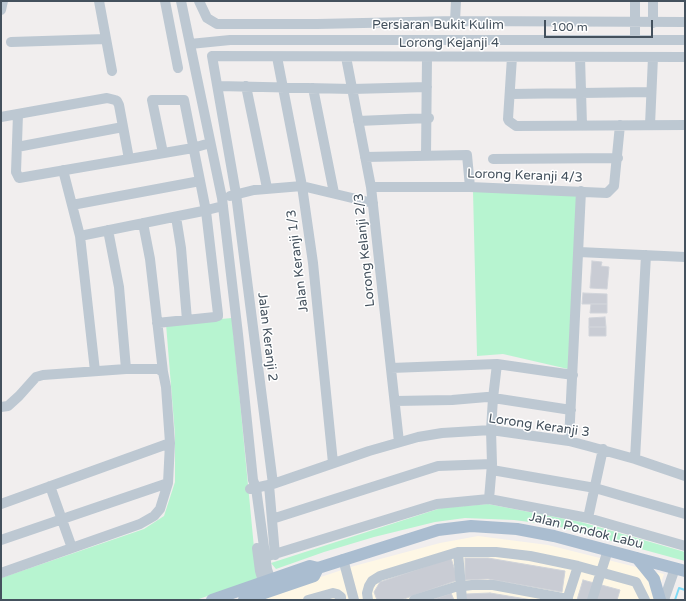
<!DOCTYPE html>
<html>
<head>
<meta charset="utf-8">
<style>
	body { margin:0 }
	#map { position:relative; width:686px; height:601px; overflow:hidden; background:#f1eeee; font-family:"Varela Round",sans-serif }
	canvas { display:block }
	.frame { position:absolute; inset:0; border:2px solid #44515d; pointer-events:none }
	.scale { position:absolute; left:544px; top:20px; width:109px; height:18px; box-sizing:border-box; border:2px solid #44515d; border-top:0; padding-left:5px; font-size:12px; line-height:14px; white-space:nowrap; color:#44515d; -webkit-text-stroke:3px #fff; paint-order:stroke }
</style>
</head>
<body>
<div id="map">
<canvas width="686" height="601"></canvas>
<div class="frame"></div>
<div class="scale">100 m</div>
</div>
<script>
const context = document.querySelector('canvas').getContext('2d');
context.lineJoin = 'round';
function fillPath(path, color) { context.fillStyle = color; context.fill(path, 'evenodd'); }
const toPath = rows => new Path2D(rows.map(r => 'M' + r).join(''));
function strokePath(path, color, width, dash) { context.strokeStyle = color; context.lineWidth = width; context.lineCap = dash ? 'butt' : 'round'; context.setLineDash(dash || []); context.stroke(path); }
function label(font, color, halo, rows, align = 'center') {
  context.font = font + ' "Varela Round",sans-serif'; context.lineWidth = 3; context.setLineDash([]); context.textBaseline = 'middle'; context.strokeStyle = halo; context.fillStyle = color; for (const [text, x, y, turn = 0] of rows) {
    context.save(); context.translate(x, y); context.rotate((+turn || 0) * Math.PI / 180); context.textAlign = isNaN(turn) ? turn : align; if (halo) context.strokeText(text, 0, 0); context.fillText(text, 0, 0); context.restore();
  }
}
const commercial = toPath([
	[478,536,548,545,664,574,655,600,251,600,354,566,440,543]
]);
const green = toPath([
	[473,191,577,193,568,369,503,354,477,356],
	[232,318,257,579,196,600,1,600,1,578,144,529,164,516,175,482,175,435,166,324],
	[488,504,581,522,685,552,685,561,553,525,514,520,465,518,435,522,374,537,324,552,276,569,271,563,441,508]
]);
const stream = toPath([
	[675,600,679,588,685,590]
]);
const building = toPath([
	[592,261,602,262,601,266,609,267,607,289,590,288,592,261],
	[583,293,607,294,607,304,582,304,583,293],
	[591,304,607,304,607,313,590,313,591,304],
	[605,317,606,327,589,327,589,318,605,317],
	[589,327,606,327,606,336,589,336,589,327],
	[451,558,458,580,401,600,377,600,374,592,380,582,451,558],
	[465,558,488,558,565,571,562,592,488,579,465,580,465,558],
	[583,580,620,590,617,600,577,600,583,580],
	[451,593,454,600,432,600,451,593],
	[490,593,532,600,466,600,466,594,490,593]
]);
const minor = toPath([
	[99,1,112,71],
	[165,1,178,68],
	[181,1,222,198,238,334,253,480,256,488,267,569,273,587],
	[199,1,207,18,217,24,317,24,455,21,685,22],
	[1,10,3,1],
	[455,21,456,1],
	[653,23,653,1],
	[635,39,635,1],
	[11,42,106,39],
	[190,44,230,40,685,40],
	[277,57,302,186,313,263,333,463],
	[346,57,371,187,399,442],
	[512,57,508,119,509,121,516,126,685,125],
	[580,57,582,125],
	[218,86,352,89,427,87],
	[246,86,267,188],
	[313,88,334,193],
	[510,94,651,92],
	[18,114,16,172,19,178,193,148,210,143],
	[1,117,107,98,115,100,117,101,119,105,129,159],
	[358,121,429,118],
	[650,125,653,57],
	[17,147,123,127],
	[426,156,427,57],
	[365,157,467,155,470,187],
	[493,159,618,158],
	[63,170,80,236,95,371],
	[371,187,470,187,607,193,614,186,620,125],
	[230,196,254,190,302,186,373,203],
	[72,205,200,181],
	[176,217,181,248,187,320],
	[143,223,150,259,163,372],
	[108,230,119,287,126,369],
	[80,236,203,211,223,206],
	[579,252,685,257],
	[157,323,215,317,218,316,218,314,206,211,184,100,152,100,163,153],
	[391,368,497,364,573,375],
	[395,401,452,400,487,397,571,410],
	[1,407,8,406,19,396,36,377,43,375,126,369,158,369,163,372,166,387,170,443,168,483,160,509,154,516,140,524,1,573],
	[569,441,581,191],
	[635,459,646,255],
	[492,470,595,488,685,514],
	[273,484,236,194,212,56,685,57],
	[269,485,275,555],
	[50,486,72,548],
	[250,489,273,484,369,451,418,437,442,433,491,430,569,441,588,446,635,459,685,476],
	[489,499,492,464,491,430,493,398,497,364],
	[1,504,170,443],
	[588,518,603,449],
	[272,519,438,466,492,464],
	[1,540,168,483],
	[257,548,260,571,265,589],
	[458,552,462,600],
	[265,557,437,504,489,499,588,518,685,546],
	[343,559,354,600],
	[308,600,333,593,337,594,341,597,341,600],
	[368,600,367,593,369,586,372,581,380,576,458,552,496,552,530,556,578,566,636,582,645,600],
	[414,600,455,587,472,585,493,585,568,599],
	[567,600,578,566],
	[592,600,608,550],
	[664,600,675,568]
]);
const major = toPath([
	[637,558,654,579,660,600],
	[212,600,310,566,318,568,438,530,471,526,517,529,554,536,685,571],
	[244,600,314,576,318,568]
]);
const streetNames = [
	["Persiaran Bukit Kulim",438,26],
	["Lorong Kejanji 4",449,44],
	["Lorong Keranji 4/3",525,176,2],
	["Lorong Kelanji 2/3",365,250,-96],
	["Jalan Keranji 1/3",298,261,-97],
	["Jalan Keranji 2",267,337,83],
	["Lorong Keranji 3",539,426,8],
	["Jalan Pondok Labu",586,531,14]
];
fillPath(commercial, '#fef7e5');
fillPath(green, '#b7f4d0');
strokePath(stream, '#7fdaf5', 2);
fillPath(building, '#c9ccd4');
strokePath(building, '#d1d4da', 1);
strokePath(minor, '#bdc8d2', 10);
strokePath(major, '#aabdd0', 12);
label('13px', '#44515d', '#fff', streetNames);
</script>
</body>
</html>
